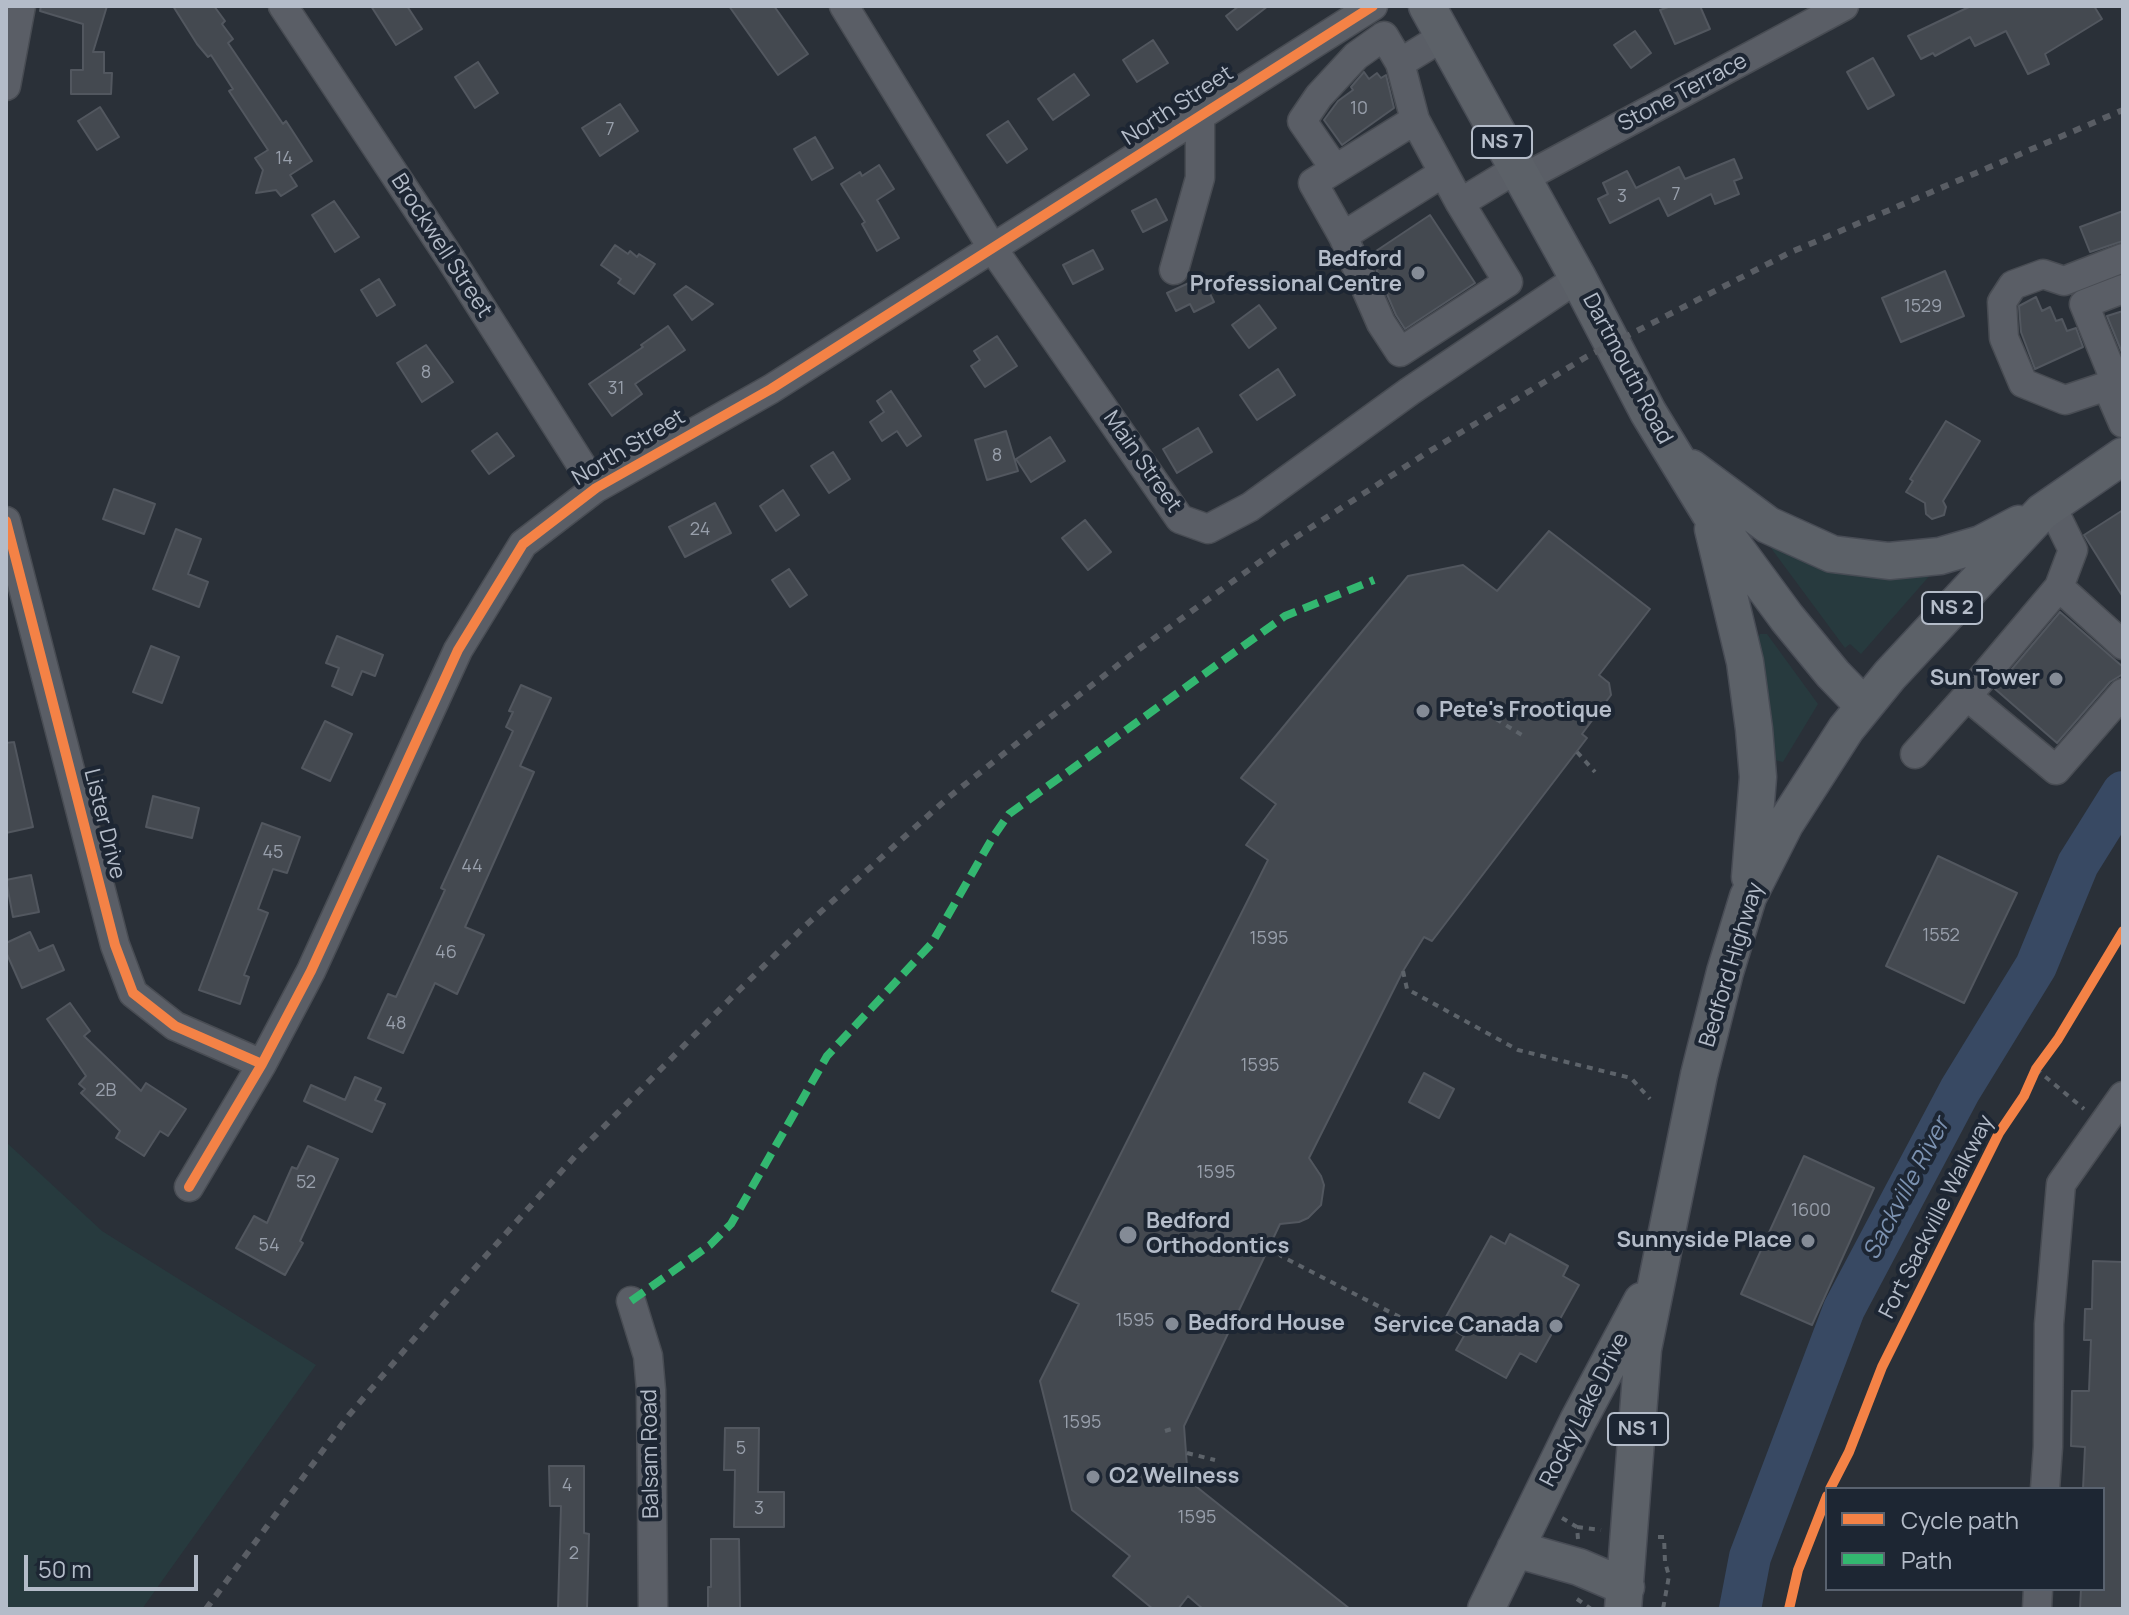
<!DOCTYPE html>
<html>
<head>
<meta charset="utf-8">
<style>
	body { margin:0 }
	#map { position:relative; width:2129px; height:1615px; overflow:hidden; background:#2a3038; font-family:Manrope,sans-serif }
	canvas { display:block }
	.frame { position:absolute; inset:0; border:8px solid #b4bcc9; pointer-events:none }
	.legend { position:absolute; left:1825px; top:1487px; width:280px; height:104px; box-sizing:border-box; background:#1d2633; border:2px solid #59626f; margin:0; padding:10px 14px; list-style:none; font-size:24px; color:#b4bcc9 }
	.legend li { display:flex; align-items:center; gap:16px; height:40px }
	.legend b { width:40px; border:2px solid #59626f }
	.scale { position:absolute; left:24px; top:1555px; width:174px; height:36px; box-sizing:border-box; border:4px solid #b4bcc9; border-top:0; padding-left:10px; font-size:24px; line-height:28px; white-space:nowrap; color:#b4bcc9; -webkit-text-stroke:6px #1d2633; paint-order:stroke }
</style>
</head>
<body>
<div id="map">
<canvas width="2129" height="1615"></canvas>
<div class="frame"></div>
<ul class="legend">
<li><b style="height:10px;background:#f48246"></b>Cycle path</li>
<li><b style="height:10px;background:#33b770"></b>Path</li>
</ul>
<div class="scale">50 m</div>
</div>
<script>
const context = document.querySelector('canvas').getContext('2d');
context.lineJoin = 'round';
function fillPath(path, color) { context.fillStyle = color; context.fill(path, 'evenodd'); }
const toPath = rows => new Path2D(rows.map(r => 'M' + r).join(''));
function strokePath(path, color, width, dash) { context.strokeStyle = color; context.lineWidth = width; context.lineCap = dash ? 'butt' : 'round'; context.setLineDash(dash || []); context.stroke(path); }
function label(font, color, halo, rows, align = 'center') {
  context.font = font + ' Manrope,sans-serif'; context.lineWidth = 8; context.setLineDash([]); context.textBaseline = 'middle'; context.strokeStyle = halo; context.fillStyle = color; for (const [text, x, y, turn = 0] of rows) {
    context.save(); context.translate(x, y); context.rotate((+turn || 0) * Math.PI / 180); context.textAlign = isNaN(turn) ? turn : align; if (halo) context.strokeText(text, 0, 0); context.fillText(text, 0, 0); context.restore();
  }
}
const green = toPath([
	[1768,544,1932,573,1861,654,1850,644,1845,648],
	[1760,634,1767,634,1818,704,1783,762,1775,760,1773,757,1757,639],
	[6,1142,102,1231,316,1365,142,1609,6,1609]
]);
const river = toPath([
	[1740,1609,1750,1557,1844,1309,1960,1090,2036,966,2078,864,2123,792]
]);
const building = toPath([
	[41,6,107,6,93,52,104,52,104,73,112,73,111,94,71,94,71,70,83,70,83,24,40,11,41,6],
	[173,6,214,6,225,21,222,24,233,39,228,43,283,124,286,121,312,161,290,175,297,186,281,196,276,190,256,193,263,170,255,158,268,150,229,91,233,89,211,55,208,57,197,44,173,6],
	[371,6,407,6,422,29,396,45,371,6],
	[729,6,774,6,808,54,778,75,729,6],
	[1239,6,1268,6,1237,30,1226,16,1239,6],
	[1671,6,1700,6,1710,29,1675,44,1660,10,1671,6],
	[1971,6,2094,6,2102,19,2045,54,2049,64,2028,74,2006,31,1975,46,1970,37,1935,56,1933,53,1921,59,1908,36,1971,6],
	[1635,31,1651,53,1631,68,1614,45,1635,31],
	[1153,40,1168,63,1137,82,1123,60,1153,40],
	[1873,58,1894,95,1868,109,1847,72,1873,58],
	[478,62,498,93,475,108,455,77,478,62],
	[1364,72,1369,79,1377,73,1381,78,1386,75,1394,108,1342,145,1324,120,1338,101,1353,90,1351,87,1364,72],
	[1074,74,1089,95,1053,120,1038,99,1074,74],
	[620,104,638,131,600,156,582,128,620,104],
	[100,107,119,137,97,150,78,121,100,107],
	[1008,121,1027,149,1007,163,987,135,1008,121],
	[815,137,833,168,812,180,794,149,815,137],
	[1734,159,1742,178,1734,181,1739,194,1715,204,1711,194,1668,216,1659,198,1610,223,1598,199,1608,194,1603,183,1627,171,1636,188,1679,167,1685,179,1734,159],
	[879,165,894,189,877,200,899,238,877,251,862,224,865,222,841,184,860,172,862,176,879,165],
	[1156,199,1167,220,1143,232,1132,211,1156,199],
	[334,201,359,237,335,252,312,215,334,201],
	[2123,211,2123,241,2090,252,2080,227,2123,211],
	[1430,215,1475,283,1405,329,1396,315,1370,255,1430,215],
	[615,245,628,254,630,251,637,257,639,254,655,264,634,294,618,283,621,279,601,265,615,245],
	[1093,250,1103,269,1073,284,1063,265,1093,250],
	[1945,271,1964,316,1901,342,1882,298,1945,271],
	[1202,277,1214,302,1194,312,1190,304,1176,311,1167,293,1202,277],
	[379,279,395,305,377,316,361,290,379,279],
	[686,286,713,304,692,320,674,295,686,286],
	[2036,297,2042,311,2050,307,2056,321,2062,319,2067,331,2076,328,2083,347,2035,369,2021,332,2019,306,2036,297],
	[1259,305,1276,328,1249,348,1232,325,1259,305],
	[2123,311,2123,355,2107,316,2123,311],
	[668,326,685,350,635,384,642,394,612,416,589,384,643,347,641,345,668,326],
	[997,336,1017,366,985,387,971,366,980,360,974,351,997,336],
	[426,345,453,382,422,402,397,363,426,345],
	[1278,369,1295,395,1257,420,1240,395,1278,369],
	[891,391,921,436,907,446,897,431,882,441,870,422,884,412,877,401,891,391],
	[1946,421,1980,441,1943,501,1946,507,1944,515,1932,519,1926,514,1925,503,1906,492,1913,481,1910,479,1946,421],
	[1198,428,1212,452,1177,473,1163,449,1198,428],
	[1006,431,1018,471,987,480,975,440,1006,431],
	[497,433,514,456,489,474,472,451,497,433],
	[1050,437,1065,461,1031,482,1016,459,1050,437],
	[833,452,850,479,829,493,811,466,833,452],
	[114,489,155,504,144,534,103,519,114,489],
	[783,490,799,515,776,531,760,506,783,490],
	[715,503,731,533,685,557,669,527,715,503],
	[2123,510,2123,597,2084,535,2123,510],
	[1085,520,1111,552,1088,570,1062,538,1085,520],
	[176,529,201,539,188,574,208,582,199,607,153,589,176,529],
	[1549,531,1650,609,1599,675,1609,683,1611,695,1582,734,1587,738,1432,941,1424,937,1403,971,1309,1158,1321,1176,1324,1185,1321,1205,1308,1218,1299,1222,1280,1224,1184,1426,1188,1480,1350,1609,1203,1609,1188,1596,1178,1609,1153,1609,1113,1576,1130,1556,1072,1510,1040,1381,1079,1304,1052,1291,1268,860,1246,845,1276,804,1241,778,1408,576,1463,565,1497,591,1549,531],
	[789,569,807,595,790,607,772,580,789,569],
	[2060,612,2123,667,2123,674,2110,682,2057,743,1995,689,2060,612],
	[337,636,383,655,375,676,362,671,352,695,332,686,339,668,326,663,337,636],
	[151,646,179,657,162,703,133,692,151,646],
	[521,685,551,698,520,766,534,772,465,927,484,935,457,994,435,983,403,1053,368,1038,388,994,396,997,445,890,441,888,513,731,506,727,513,712,509,711,521,685],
	[325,721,352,734,330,781,302,768,325,721],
	[14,742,33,827,6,833,6,743,14,742],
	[153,796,199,808,192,838,146,827,153,796],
	[262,823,300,837,287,873,273,869,258,909,268,913,244,975,249,977,240,1004,199,990,262,823],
	[1938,856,2017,893,1964,1003,1886,966,1938,856],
	[31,875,39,912,13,917,6,880,31,875],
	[30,932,39,951,53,945,64,970,22,988,6,952,6,943,30,932],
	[70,1003,90,1031,84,1036,141,1091,146,1083,186,1109,168,1136,160,1131,144,1156,116,1138,120,1131,81,1093,85,1089,79,1084,86,1076,47,1019,70,1003],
	[1424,1073,1454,1089,1439,1118,1409,1102,1424,1073],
	[355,1077,381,1088,375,1100,385,1104,372,1132,304,1101,311,1085,345,1100,355,1077],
	[308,1146,338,1159,300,1241,303,1243,285,1275,236,1248,254,1216,267,1223,292,1167,297,1169,308,1146],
	[1804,1156,1874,1188,1812,1325,1741,1294,1804,1156],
	[1510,1234,1568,1266,1563,1276,1579,1285,1536,1362,1520,1353,1506,1378,1456,1350,1464,1336,1442,1324,1491,1236,1505,1244,1510,1234],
	[2093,1261,2123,1262,2123,1609,2080,1609,2081,1589,2103,1589,2103,1489,2083,1489,2085,1447,2071,1446,2072,1391,2089,1391,2091,1340,2084,1340,2085,1309,2092,1309,2093,1261],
	[725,1428,759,1428,758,1492,784,1492,784,1527,734,1527,735,1470,724,1470,725,1428],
	[549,1466,584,1466,584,1533,589,1534,587,1609,558,1609,561,1506,550,1506,549,1466],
	[711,1539,739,1539,740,1609,708,1609,708,1587,711,1587,711,1539]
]);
const path = toPath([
	[1477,709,1482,703],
	[1496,719,1525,737],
	[1577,752,1595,772],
	[1403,971,1407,989,1518,1050,1631,1078,1650,1099],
	[2036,1069,2084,1109],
	[1271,1243,1281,1256,1419,1327],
	[1165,1431,1175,1428],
	[1187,1453,1215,1460],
	[1830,1489,1849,1452,1882,1367,1999,1133,2024,1096,2036,1069,2058,1039,2123,931],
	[1562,1518,1577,1527],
	[1658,1537,1664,1537,1665,1562,1669,1576,1663,1609],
	[1578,1539,1577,1527,1601,1530],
	[1577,1599,1591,1609],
	[1789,1609,1798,1570,1827,1496]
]);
const minor = toPath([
	[283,6,450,258,596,488],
	[844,6,993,249,1180,519,1208,529,1250,507,1410,391,1578,278],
	[1400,63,1415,120],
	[6,86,21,6],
	[1415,120,1460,203,1508,282,1400,352,1381,323,1343,236,1313,183,1415,120],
	[1335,169,1302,121,1319,96,1356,56,1384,36,1400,63,1444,36],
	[1522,179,1844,6],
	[1460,203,1516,169],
	[1343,236,1443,173],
	[2123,258,2064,281,2043,274,2013,285,2002,302,2004,338,2023,383,2065,400,2107,386,2123,423],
	[1174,270,1200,178,1200,116],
	[2123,289,2084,304,2123,400],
	[2051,505,2073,550,2059,587,1967,696,2056,770,2123,693],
	[6,521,115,945,133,993,175,1026,262,1064],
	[2059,587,2123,645],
	[1915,754,1967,696],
	[189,1187,262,1064,311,971,458,650,523,544,596,488,771,389,1373,6],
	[631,1301,648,1356,651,1390,653,1609],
	[2045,1489,2048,1447,2049,1324,2061,1184,2123,1096],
	[2037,1609,2038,1589]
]);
const major = toPath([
	[1427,6,1578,278,1648,412,1709,512,1787,618,1833,674,1864,706],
	[1691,468,1768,525,1832,554,1889,561,1940,556,1981,544,2019,524],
	[1713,529,1745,662,1754,729,1758,777,1750,877],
	[1515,1549,1579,1567,1626,1587],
	[1486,1609,1578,1421,1642,1301],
	[1623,1609,1643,1349,1699,1075,1725,972,1748,897,1785,824,1846,729,1890,675,2042,512,2123,456]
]);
const rail = toPath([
	[206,1609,349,1415,467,1277,577,1154,732,997,806,925,949,797,1035,729,1131,655,1279,548,1425,454,1586,357,1789,253,2123,110]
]);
const quiet = toPath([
	[631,1301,710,1245,731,1224,827,1056,932,943,993,837,1009,814,1285,616,1374,580]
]);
const cycleway = toPath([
	[6,521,115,945,133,993,175,1026,262,1064],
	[189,1187,262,1064,311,971,458,650,523,544,596,488,771,389,1373,6],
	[1830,1489,1849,1452,1882,1367,1999,1133,2024,1096,2036,1069,2058,1039,2123,931],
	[1789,1609,1798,1570,1827,1496]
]);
const markers = [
	[1418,273,8,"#848b96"],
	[2056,679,8,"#848b96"],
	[1423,711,8,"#848b96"],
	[1128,1235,10,"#848b96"],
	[1808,1241,8,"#848b96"],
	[1172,1324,8,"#848b96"],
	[1556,1326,8,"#848b96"],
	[1093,1477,8,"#848b96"]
];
const numberNames = [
	["10",1359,109],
	["7",610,130],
	["14",284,159],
	["7",1676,195],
	["3",1622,197],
	["1529",1923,307],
	["8",426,373],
	["31",616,389],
	["8",997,456],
	["24",700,530],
	["45",273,853],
	["44",472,867],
	["1552",1941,936],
	["1595",1269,939],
	["46",446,953],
	["48",396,1024],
	["1595",1260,1066],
	["2B",106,1091],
	["1595",1216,1173],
	["52",306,1183],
	["1600",1811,1211],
	["54",269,1246],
	["1595",1135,1321],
	["1595",1082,1423],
	["5",741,1449],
	["4",567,1486],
	["3",759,1509],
	["1595",1197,1518],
	["2",574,1554]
];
const shields = [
	[1502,142,60],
	[1952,608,60],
	[1638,1429,60]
];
const shieldNames = [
	["NS 7",1502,142],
	["NS 2",1952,608],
	["NS 1",1638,1429]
];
const streetNames = [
	["Stone Terrace",1683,93,-28],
	["North Street",1178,106,-33],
	["Brockwell Street",441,246,57],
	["Dartmouth Road",1627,369,62],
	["North Street",629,448,-31],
	["Main Street",1142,462,55],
	["Lister Drive",104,824,76],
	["Bedford Highway",1732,965,-73],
	["Fort Sackville Walkway",1937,1217,-63],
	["Rocky Lake Drive",1585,1410,-63],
	["Balsam Road",651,1454,-91]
];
const poiNames = [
	["Bedford",1402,260],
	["Professional Centre",1402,285],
	["Sun Tower",2040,679],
	["Pete's Frootique",1439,711,"left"],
	["Bedford",1146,1222,"left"],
	["Orthodontics",1146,1247,"left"],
	["Sunnyside Place",1792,1241],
	["Bedford House",1188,1324,"left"],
	["Service Canada",1540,1326],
	["O2 Wellness",1109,1477,"left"]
];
const waterNames = [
	["Sackville River",1907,1189,-62]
];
fillPath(green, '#273a3e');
strokePath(river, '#384963', 42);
fillPath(building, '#444950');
strokePath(building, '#52575f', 2);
strokePath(minor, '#484c53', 31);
strokePath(major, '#484c55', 39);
strokePath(path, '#5d636a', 4, [6, 6]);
strokePath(minor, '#5a5e66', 28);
strokePath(major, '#5c6168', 36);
strokePath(rail, '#595d64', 6, [8, 8]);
strokePath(quiet, '#33b770', 8, [16, 8]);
strokePath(cycleway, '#f48246', 10);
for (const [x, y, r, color] of markers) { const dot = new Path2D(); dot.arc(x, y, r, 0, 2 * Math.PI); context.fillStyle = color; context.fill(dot); strokePath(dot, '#1d2633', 3); }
label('18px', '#989fab', null, numberNames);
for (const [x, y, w] of shields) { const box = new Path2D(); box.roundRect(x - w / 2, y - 16, w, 32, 6); context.fillStyle = '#1d2633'; context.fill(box); strokePath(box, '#b4bcc9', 2); }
label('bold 20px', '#b4bcc9', null, shieldNames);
label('22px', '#b4bcc9', '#1d2633', streetNames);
label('bold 22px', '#b4bcc9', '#1d2633', poiNames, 'right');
label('italic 24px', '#7c92b1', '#1d2633', waterNames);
</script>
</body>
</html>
